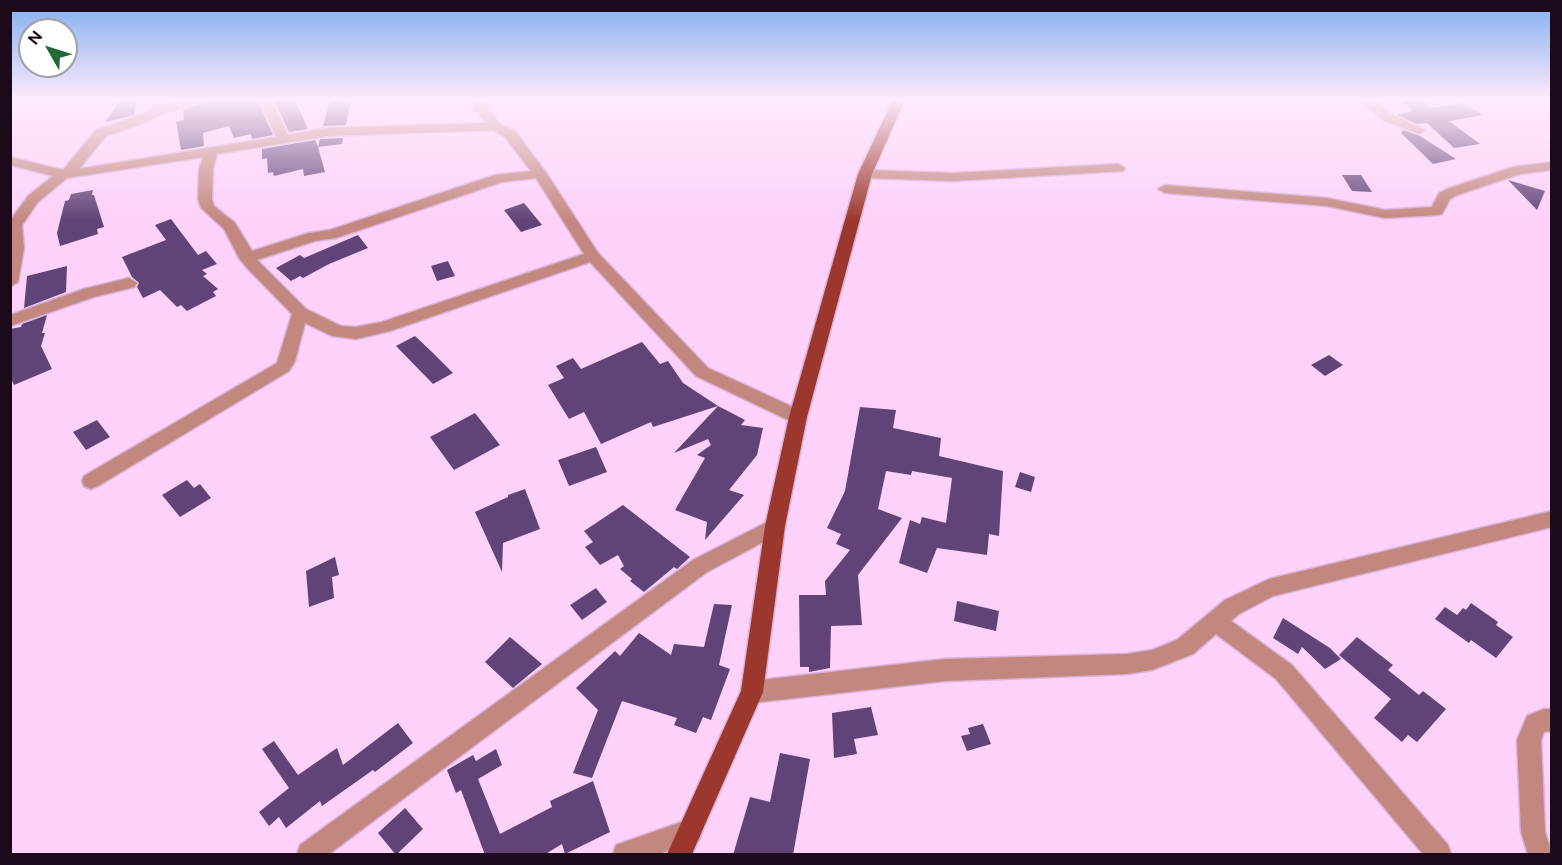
<!DOCTYPE html>
<html>
<head>
<meta charset="utf-8">
<style>
	body { margin:0 }
	#map { position:relative; width:1562px; height:865px; overflow:hidden; background:#fdd1f9; font-family:Figtree,sans-serif }
	canvas { display:block }
	.frame { position:absolute; inset:0; border:12px solid #1c0a1b; pointer-events:none }
	.north { position:absolute; left:18px; top:18px; width:60px; height:60px; box-sizing:border-box; background:#fff; border:2px solid #a49da4; border-radius:50%; rotate:309deg; font-size:16px; font-weight:700; line-height:24px; text-align:center; color:#1c0a1b }
	.north::after { content:''; display:block; margin:auto; width:21px; height:27px; background:#236936; clip-path:polygon(50% 0,100% 100%,50% 72%,0 100%) }
</style>
</head>
<body>
<div id="map">
<canvas width="1562" height="865"></canvas>
<div class="frame"></div>
<div class="north">N</div>
</div>
<script>
const context = document.querySelector('canvas').getContext('2d');
context.lineJoin = 'round';
function fillPath(path, color) { context.fillStyle = color; context.fill(path, 'evenodd'); }
const toPath = rows => new Path2D(rows.map(r => 'M' + r).join(''));
function strokePath(path, color, width, dash) { context.strokeStyle = color; context.lineWidth = width; context.lineCap = dash ? 'butt' : 'round'; context.setLineDash(dash || []); context.stroke(path); }
const building = toPath([
	[120,100,138,100,134,115,105,122],
	[211,100,257,100,273,135,252,139,251,134,234,138,229,126,203,133,204,146,181,150,176,122,184,120,183,110],
	[274,100,295,100,308,129,289,132],
	[351,100,346,125,323,126,330,101],
	[1402,100,1421,100,1431,108,1464,103,1483,115,1449,121,1480,144,1454,148,1427,123,1417,124,1397,115,1413,111],
	[1403,130,1420,136,1456,159,1433,164,1401,133],
	[343,138,342,144,318,147,325,172,304,176,303,169,274,176,273,172,268,173,267,158,262,159,262,149,315,140,318,147,320,139],
	[1342,175,1361,175,1372,192,1352,191],
	[1508,180,1545,191,1537,210],
	[93,190,92,195,94,195,104,227,97,229,98,234,60,246,57,233,65,201,69,200,71,194],
	[524,203,542,225,521,232,504,210],
	[171,219,198,255,206,251,217,264,202,270,207,274,203,276,218,289,213,292,216,296,187,311,181,305,177,307,160,290,143,298,137,287,139,283,132,277,122,257,166,240,155,225],
	[358,235,368,248,329,264,303,278,300,276,291,281,276,268,300,255,304,258],
	[448,261,455,276,437,281,431,266],
	[67,266,66,292,24,308,27,276],
	[47,315,42,333,45,333,41,346,52,369,14,385,10,376,10,329,21,327,22,324],
	[415,336,433,353,453,373,433,384,396,346],
	[642,342,660,364,668,361,683,383,718,406,653,427,651,422,601,444,584,412,569,419,548,385,564,378,556,366,573,358,581,369],
	[1329,355,1343,365,1325,376,1311,365],
	[718,406,745,420,741,425,763,428,757,455,729,490,744,495,705,540,707,522,675,510,705,458,697,455,711,445,708,439,674,453],
	[860,407,896,410,893,428,941,438,939,456,1003,471,999,536,989,534,987,555,937,548,927,573,899,563,910,520,920,524,922,517,946,523,952,478,912,471,911,475,886,471,878,509,902,518,858,575,862,625,831,626,830,668,809,672,809,667,800,667,799,595,826,595,825,581,850,550,836,544,841,534,827,528,845,491],
	[475,413,500,445,454,470,430,437],
	[97,420,110,437,86,450,73,432],
	[596,447,607,472,569,486,558,460],
	[1020,472,1035,477,1031,492,1015,487],
	[187,480,194,488,200,484,211,498,180,517,162,495],
	[525,489,540,529,503,543,502,572,475,512,508,497,508,495],
	[623,505,690,557,677,569,674,567,644,592,630,581,632,579,620,569,624,566,618,555,600,565,585,547,593,542,584,531],
	[335,557,339,575,332,577,334,598,309,607,306,571],
	[596,588,607,602,582,620,570,605],
	[957,601,999,611,996,631,954,621],
	[1471,603,1498,622,1496,625,1513,637,1496,658,1471,640,1469,643,1435,619,1445,607,1457,615,1463,608,1466,610],
	[714,604,732,605,719,665,730,669,711,720,703,717,696,733,674,725,677,718,622,701,592,778,573,773,598,710,576,688,615,651,620,656,639,633,671,655,674,644,704,647],
	[1283,618,1330,648,1341,659,1325,669,1302,647,1298,654,1273,638],
	[510,637,542,664,513,688,485,662],
	[1357,637,1393,665,1388,670,1419,695,1423,691,1446,709,1417,742,1408,735,1402,742,1374,718,1391,699,1339,655],
	[871,707,878,735,854,739,857,754,834,758,832,713],
	[398,723,413,743,375,772,373,770,322,806,320,801,286,828,279,817,269,826,259,812,289,788,262,749,274,741,298,775,337,748,343,765],
	[983,724,991,744,967,751,961,736,970,734,968,728],
	[496,749,502,765,478,779,500,834,552,807,550,801,593,781,610,832,565,854,562,844,544,855,485,855,461,790,456,793,447,770,473,755,476,761],
	[780,753,810,759,793,855,733,855,750,797,770,802],
	[405,808,423,829,396,855,378,833]
]);
const minor = toPath([
	[187,100,209,100,159,115,149,121,106,136,79,169,276,137,259,100,271,100,288,135,327,128,486,123,468,100,481,100,499,123,515,131,547,174,598,253,708,368,804,412,807,417,804,422,798,424,792,422,696,376,590,262,390,331,356,339,332,336,305,323,295,361,289,371,98,486,91,489,84,486,82,481,84,476,277,363,292,314,247,268,239,258,224,229,201,208,198,199,199,169,203,157,67,178,38,202,22,225,24,248,18,282,10,287,10,221,28,196,53,176,10,165,10,157,63,170,96,130,141,115,151,109,187,100],
	[493,130,505,137,531,171,495,175,330,230,309,233,252,251,235,223,214,206,212,199,213,169,217,154,327,136,493,130],
	[536,178,584,254,382,322,356,327,341,326,306,309,257,260,315,241,336,238,502,182,536,178],
	[1360,100,1374,100,1391,114,1425,130,1419,134,1383,120,1360,100],
	[1552,162,1552,170,1520,174,1457,195,1450,199,1442,214,1437,215,1385,218,1327,206,1165,193,1158,189,1165,185,1327,198,1385,210,1432,207,1439,193,1447,189,1513,167,1552,162],
	[1118,164,1125,168,1123,171,953,181,865,178,858,174,865,170,953,173,1118,164],
	[129,278,137,283,134,287,94,297,10,326,10,315,84,289,129,278],
	[1552,511,1552,527,1273,596,1239,614,1231,621,1292,665,1448,845,1451,854,1423,854,1276,679,1216,634,1193,654,1152,670,1127,674,945,681,752,703,744,700,741,692,744,684,752,681,945,659,1127,654,1152,650,1177,640,1225,600,1269,579,1552,511],
	[775,518,782,520,785,526,782,532,707,572,329,854,297,854,300,845,693,560,775,518],
	[1544,709,1552,709,1552,731,1544,732,1541,740,1545,832,1552,854,1528,854,1521,832,1517,740,1527,716,1544,709],
	[690,819,699,822,702,831,699,840,659,854,613,854,616,845,690,819]
]);
const major = toPath([
	[893,100,905,100,872,174,807,417,785,526,763,692,692,854,667,854,741,691,765,526,789,417,858,174,893,100]
]);
fillPath(building, '#604377');
strokePath(minor, '#d9b1d5', 3);
strokePath(major, '#d9b1d5', 3);
fillPath(minor, '#c2887f');
fillPath(major, '#9c372d');
const sky = context.createLinearGradient(0, 0, 0, 221);
sky.addColorStop(0, '#81aeef');
sky.addColorStop(0.45, '#feeafc');
sky.addColorStop(1, '#feeafc00');
context.fillStyle = sky;
context.fillRect(0, 0, 1562, 221);
</script>
</body>
</html>
